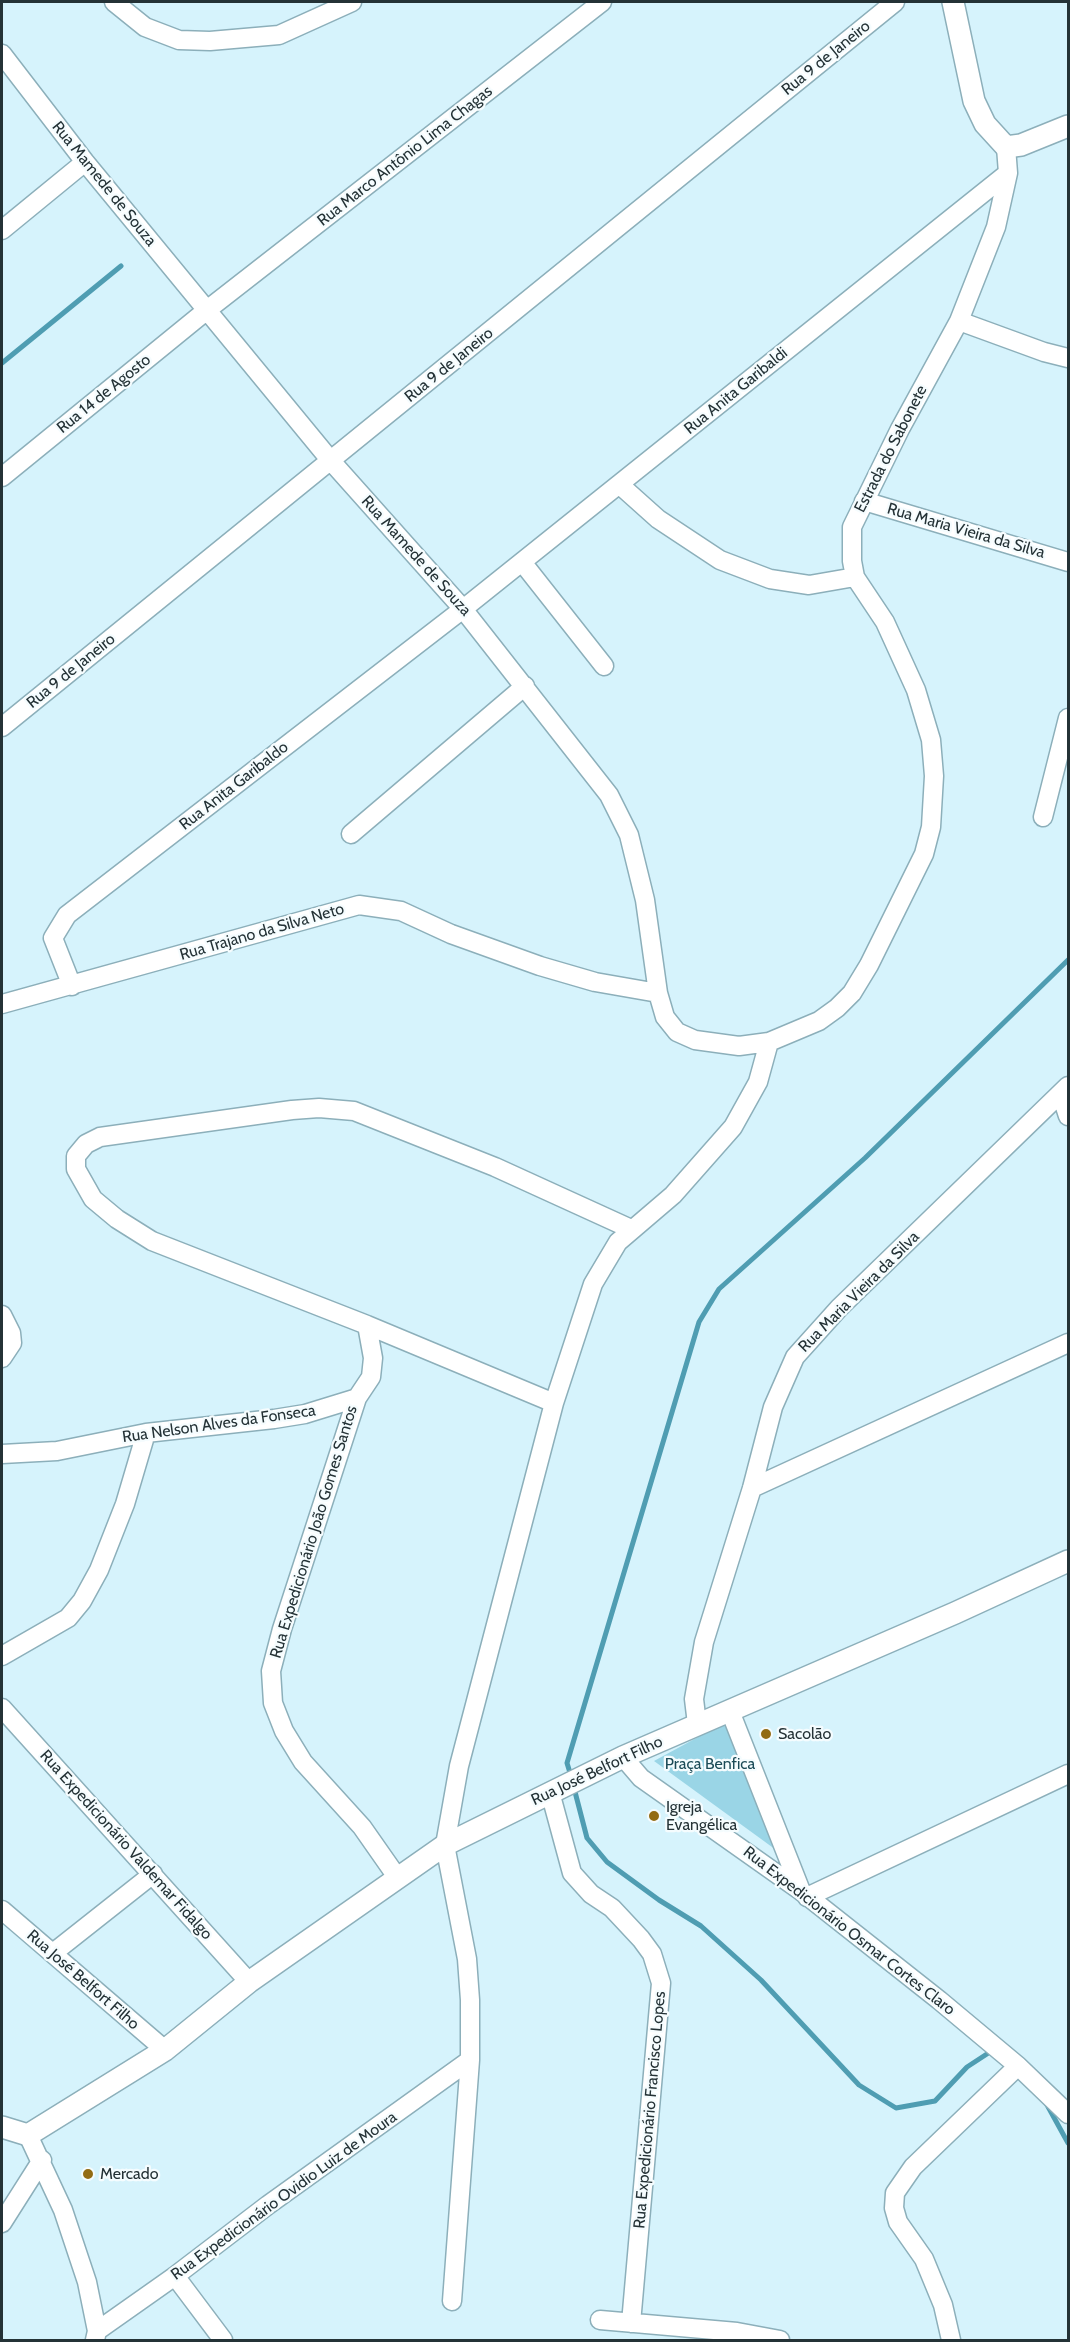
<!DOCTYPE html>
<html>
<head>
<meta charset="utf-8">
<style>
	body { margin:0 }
	#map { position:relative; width:1070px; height:2342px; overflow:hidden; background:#d6f3fc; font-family:Cabin,sans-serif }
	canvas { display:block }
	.frame { position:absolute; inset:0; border:3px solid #243236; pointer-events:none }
</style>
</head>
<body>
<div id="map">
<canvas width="1070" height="2342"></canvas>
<div class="frame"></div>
</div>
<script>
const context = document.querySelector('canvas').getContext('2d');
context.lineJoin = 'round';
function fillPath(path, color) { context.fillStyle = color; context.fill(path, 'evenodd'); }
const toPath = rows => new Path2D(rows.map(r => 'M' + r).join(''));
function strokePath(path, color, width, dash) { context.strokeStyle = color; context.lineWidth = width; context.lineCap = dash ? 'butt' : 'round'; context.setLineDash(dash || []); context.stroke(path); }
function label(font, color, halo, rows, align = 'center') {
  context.font = font + ' Cabin,sans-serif'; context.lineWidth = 4.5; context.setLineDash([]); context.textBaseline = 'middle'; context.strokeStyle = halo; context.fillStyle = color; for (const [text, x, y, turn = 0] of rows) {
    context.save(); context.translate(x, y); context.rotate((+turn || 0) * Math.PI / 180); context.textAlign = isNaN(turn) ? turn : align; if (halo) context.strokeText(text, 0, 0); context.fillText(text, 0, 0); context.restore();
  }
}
const green = toPath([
	[724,1723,783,1855,654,1761]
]);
const stream = toPath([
	[2,363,121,266],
	[571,1776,567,1763,699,1322,719,1289,865,1158,1068,960],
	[574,1788,587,1838,607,1862,659,1900,701,1926,761,1980,859,2085,896,2108,935,2101,967,2067,993,2050],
	[1046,2103,1068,2143]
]);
const minor = toPath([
	[114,2,145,27,179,40,210,41,279,35,352,2],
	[2,54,85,162,331,461,463,609,609,795,629,835,645,900,658,993,665,1017,677,1032,695,1040,739,1046,769,1042,819,1021,837,1008,852,993,869,965,924,854,931,827,934,776,931,740,916,690,885,622,855,577,852,561,852,527,900,429,959,321,996,227,1008,173,1006,147],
	[2,230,85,162],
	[959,321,1044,352,1068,358],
	[2,477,207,310,602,2],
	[620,485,658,519,720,560,770,579,809,585,855,577],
	[864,501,1068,562],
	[522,562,604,666],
	[2,727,895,2],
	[1043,817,1068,718],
	[351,834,525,686],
	[72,986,53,938,67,915,463,609,1008,173],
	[2,1004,359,905,401,911,451,934,540,966,595,982,658,993],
	[1061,1094,1068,1116],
	[2,1315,11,1333,12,1343,2,1358],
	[357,1398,282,1629,271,1671,273,1703,284,1731,303,1762,362,1827,397,1877],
	[554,1403,367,1325,152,1241,117,1219,93,1199,76,1169,76,1156,86,1144,100,1137,292,1110,319,1108,354,1111,495,1167,631,1229],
	[2,1454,57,1451,146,1433,274,1419,305,1414,357,1398,371,1377,373,1358,367,1325],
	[752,1488,1068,1343],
	[2,1656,68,1618,82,1601,99,1570,125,1504,146,1433],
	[2,1708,249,1982],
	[730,1711,801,1891],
	[697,1724,694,1699,704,1642,752,1488,773,1407,795,1357,839,1308,1068,1086],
	[623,1757,641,1778,801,1891,939,2000,1018,2066,1068,2114],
	[550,1792,572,1873,591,1894,612,1908,641,1939,652,1954,661,1983,631,2323],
	[807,1897,1068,1774],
	[2,1910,165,2050],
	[53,1953,153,1874],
	[28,2135,63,2210,87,2282,97,2331,95,2340],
	[2,2223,42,2160],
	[175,2276,223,2340],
	[452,2301,470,2060,470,2000,467,1959,445,1845,459,1766,554,1403,593,1284,618,1242,673,1195,733,1127,758,1082,769,1042],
	[600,2320,737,2332,780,2340],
	[97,2331,175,2276,268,2205,470,2060],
	[951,2340,943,2305,924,2259,898,2222,894,2208,895,2193,913,2167,1018,2066]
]);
const tertiary = toPath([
	[953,2,974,101,985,124,1006,147,1021,145,1068,126],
	[2,2127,28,2135,165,2050,249,1982,445,1845,623,1757,955,1613,1068,1561]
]);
const markers = [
	[766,1734,6,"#936c14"],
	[654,1816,6,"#936c14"],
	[88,2174,6,"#936c14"]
];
const streetNames = [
	["Rua 9 de Janeiro",826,58,-39],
	["Rua Marco Antônio Lima Chagas",405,156,-38],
	["Rua Mamede de Souza",104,184,51],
	["Rua 9 de Janeiro",449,365,-39],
	["Rua Anita Garibaldi",736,391,-39],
	["Rua 14 de Agosto",104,394,-39],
	["Estrada do Sabonete",891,449,-63],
	["Rua Maria Vieira da Silva",966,531,16],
	["Rua Mamede de Souza",416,556,48],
	["Rua 9 de Janeiro",71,671,-39],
	["Rua Anita Garibaldo",234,786,-38],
	["Rua Trajano da Silva Neto",262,932,-16],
	["Rua Maria Vieira da Silva",859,1292,-45],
	["Rua Nelson Alves da Fonseca",219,1424,-8],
	["Rua Expedicionário João Gomes Santos",314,1532,-73],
	["Rua José Belfort Filho",597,1771,-25],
	["Rua Expedicionário Valdemar Fidalgo",126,1845,48],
	["Rua Expedicionário Osmar Cortes Claro",849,1931,38],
	["Rua José Belfort Filho",83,1980,41],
	["Rua Expedicionário Francisco Lopes",650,2110,-85],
	["Rua Expedicionário Ovidio Luiz de Moura",284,2196,-36]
];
const poiNames = [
	["Sacolão",778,1734],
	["Igreja",666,1807],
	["Evangélica",666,1825],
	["Mercado",100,2174]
];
const parkNames = [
	["Praça Benfica",710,1764]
];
fillPath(green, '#9ad5e6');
strokePath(stream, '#4f9db2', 5);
strokePath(minor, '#8cafba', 21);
strokePath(tertiary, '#8cafba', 24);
strokePath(minor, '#fff', 18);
strokePath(tertiary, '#fff', 21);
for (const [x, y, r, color] of markers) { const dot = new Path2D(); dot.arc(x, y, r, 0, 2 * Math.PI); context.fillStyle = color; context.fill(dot); strokePath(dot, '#f5fcfe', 2); }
label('16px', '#243236', '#f5fcfe', streetNames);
label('16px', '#243236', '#f5fcfe', poiNames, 'left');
label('16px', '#1c4b57', '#f5fcfe', parkNames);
</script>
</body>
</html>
